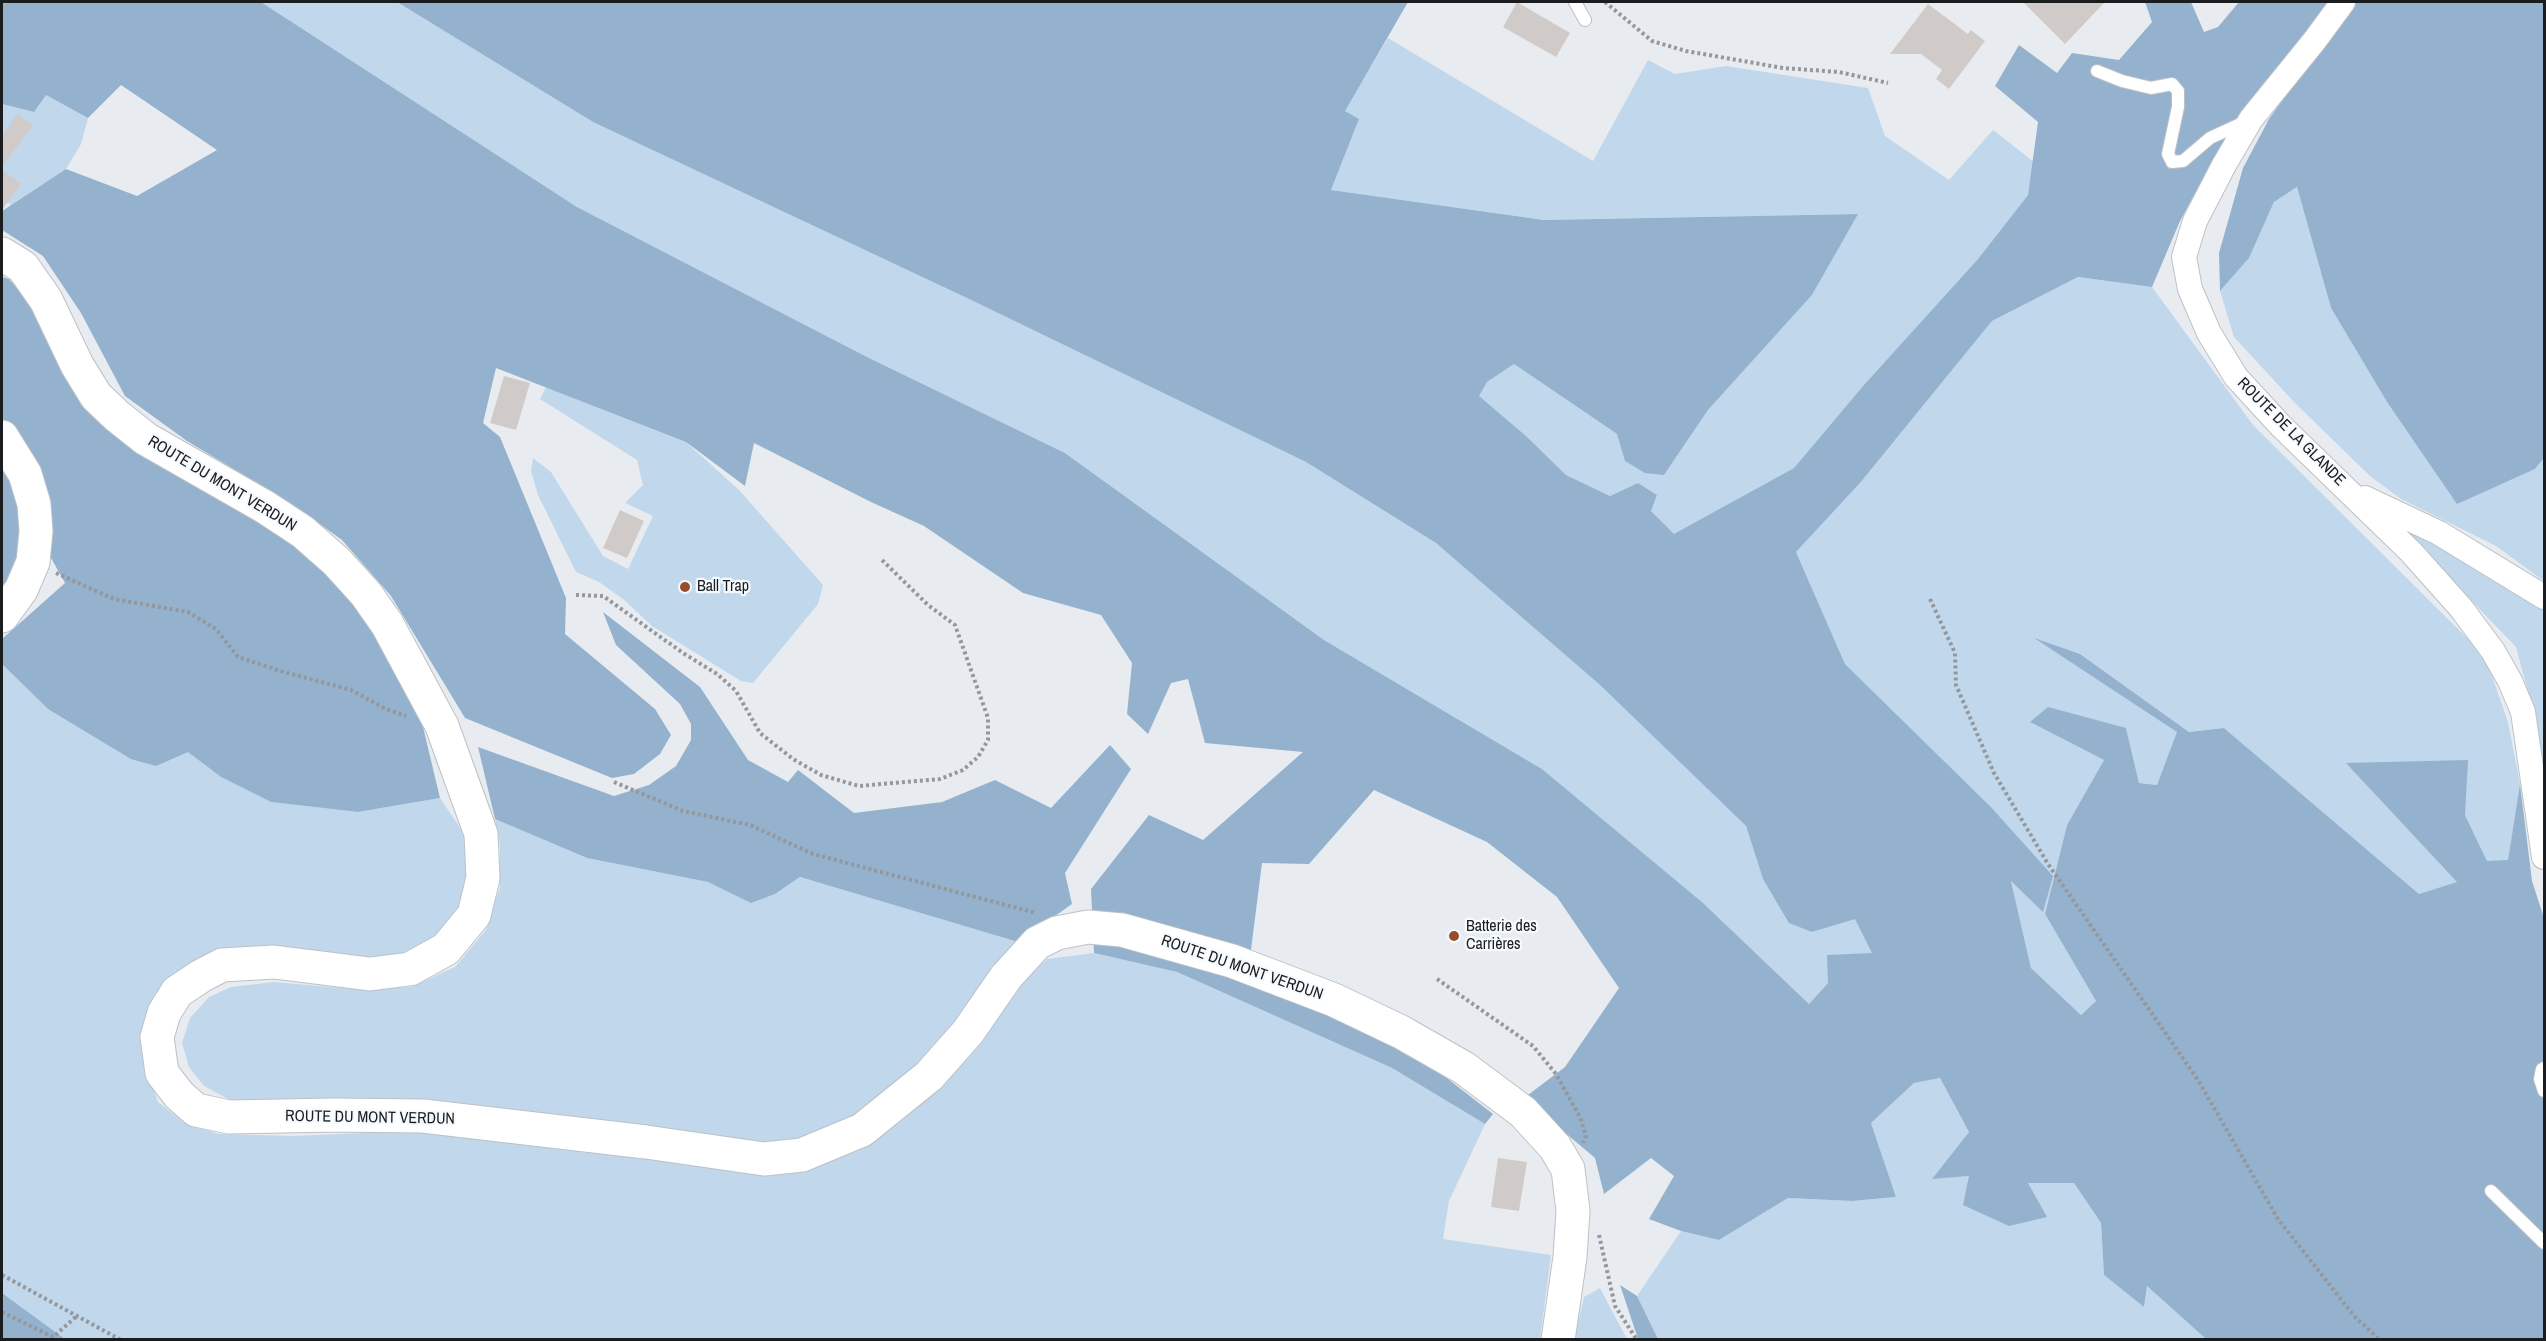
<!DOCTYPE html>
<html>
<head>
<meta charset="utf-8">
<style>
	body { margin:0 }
	#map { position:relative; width:2546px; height:1341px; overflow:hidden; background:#e8ecf1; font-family:"Archivo Narrow",sans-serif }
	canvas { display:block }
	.frame { position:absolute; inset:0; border:3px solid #1b1c1e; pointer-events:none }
</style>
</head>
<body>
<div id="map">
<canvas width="2546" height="1341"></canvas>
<div class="frame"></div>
</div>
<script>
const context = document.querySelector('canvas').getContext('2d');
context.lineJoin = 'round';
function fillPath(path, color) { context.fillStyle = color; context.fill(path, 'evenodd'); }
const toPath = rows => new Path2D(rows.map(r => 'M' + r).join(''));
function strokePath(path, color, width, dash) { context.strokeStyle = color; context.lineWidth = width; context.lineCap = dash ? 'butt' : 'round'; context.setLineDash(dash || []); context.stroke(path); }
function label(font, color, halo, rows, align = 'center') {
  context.font = font + ' "Archivo Narrow",sans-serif'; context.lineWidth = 4.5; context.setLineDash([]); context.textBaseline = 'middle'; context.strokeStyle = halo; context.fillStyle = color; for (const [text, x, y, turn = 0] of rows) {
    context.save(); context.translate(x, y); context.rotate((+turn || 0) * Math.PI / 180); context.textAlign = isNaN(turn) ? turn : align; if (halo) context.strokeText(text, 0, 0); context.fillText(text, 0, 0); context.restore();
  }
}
const green = toPath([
	[261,2,397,2,593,122,969,299,1306,462,1436,543,1600,685,1746,826,1763,879,1812,932,1855,918,1873,953,1828,983,1809,1004,1702,902,1542,769,1324,640,1065,453,867,357,577,207],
	[1388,38,1593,161,1648,60,1675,74,1726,66,1868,88,1885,136,1949,180,1993,130,2034,162,2028,195,1978,259,1863,386,1794,468,1674,535,1651,511,1657,495,1638,483,1610,496,1566,475,1526,436,1478,396,1487,382,1514,364,1617,434,1664,475,1708,410,1812,295,1857,214,1544,220,1331,190,1359,119,1344,111],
	[46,95,88,118,81,144,66,169,11,205,2,198,2,104,33,112],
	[2297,187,2331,308,2387,402,2457,503,2535,469,2544,458,2544,581,2496,546,2401,499,2370,476,2295,403,2234,337,2220,291,2249,258,2274,202],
	[2078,277,2152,287,2253,425,2485,656,2508,722,2520,784,2508,861,2487,861,2465,815,2458,882,2419,894,2224,728,2189,732,2080,654,2037,640,2178,731,2157,785,2139,783,2126,728,2030,722,2104,760,2067,825,2045,914,2096,1001,2081,1015,2031,968,2011,880,2053,876,1991,807,1845,664,1796,552,1860,483,1992,321],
	[546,387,686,442,739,490,823,585,818,604,753,683,741,681,652,626,623,599,599,582,576,572,538,495,531,471,533,458,551,472,603,556,628,569,653,516,625,503,643,485,637,460,540,399],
	[2395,521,2489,572,2544,610,2544,783,2538,730,2516,647],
	[2,664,48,709,156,766,187,751,221,777,271,802,358,812,440,798,467,838,470,876,464,908,435,941,411,954,376,959,268,951,151,1004,142,1055,158,1102,184,1122,218,1134,295,1136,409,1131,487,1133,756,1168,864,1144,903,1120,939,1088,1015,989,1047,959,1094,953,1177,972,1392,1068,1485,1124,1449,1201,1443,1239,1551,1255,1540,1339,65,1339,2,1293],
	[495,819,587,858,708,882,751,902,775,894,800,877,1018,942,959,1026,879,1108,801,1143,759,1147,409,1099,300,1104,234,1102,204,1086,189,1067,182,1043,190,1018,209,997,231,987,274,982,364,990,411,987,455,967,486,930,500,887,500,845],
	[1940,1078,1969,1132,1933,1178,1970,1176,2027,1183,2074,1183,2101,1223,2104,1275,2144,1306,2147,1286,2206,1339,1658,1339,1637,1296,1681,1231,1719,1240,1788,1198,1852,1201,1896,1197,1871,1123,1914,1083],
	[1600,1288,1627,1339,1574,1340,1584,1297]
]);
const forest = toPath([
	[2,2,261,2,577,207,867,357,1065,453,1324,640,1542,769,1702,902,1809,1004,1828,983,1827,955,1872,953,1855,919,1812,932,1789,923,1763,879,1746,826,1600,685,1436,543,1306,462,969,299,593,122,397,2,1408,2,1345,111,1359,119,1331,190,1544,220,1858,214,1812,295,1708,410,1664,475,1645,473,1625,461,1617,434,1514,364,1487,382,1479,396,1526,436,1566,475,1610,496,1638,483,1657,495,1651,511,1674,534,1794,468,1863,386,1978,259,2028,195,2038,122,1995,86,2019,45,2057,73,2072,53,2119,60,2152,22,2145,2,2191,2,2204,32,2218,27,2239,2,2333,2,2251,104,2218,151,2180,221,2152,287,2078,277,1992,321,1860,483,1796,552,1845,664,1991,807,2053,876,2043,912,2011,881,2031,968,2081,1015,2096,1001,2045,914,2067,825,2104,760,2030,722,2048,707,2126,728,2139,783,2157,785,2177,732,2034,638,2080,654,2189,732,2224,728,2419,894,2457,882,2346,763,2468,760,2465,815,2487,861,2508,860,2520,784,2532,881,2544,918,2544,1339,2206,1339,2147,1286,2144,1307,2104,1275,2101,1223,2074,1183,2028,1183,2047,1217,2009,1226,1963,1205,1969,1176,1932,1179,1969,1132,1940,1078,1914,1083,1871,1123,1896,1197,1852,1201,1788,1198,1719,1240,1681,1231,1649,1219,1674,1176,1651,1158,1604,1194,1595,1158,1524,1098,1565,1067,1619,988,1557,897,1487,842,1374,790,1309,864,1262,863,1247,981,1323,1009,1439,1072,1493,1114,1485,1124,1392,1068,1177,972,1094,953,1091,889,1149,815,1203,840,1303,752,1205,743,1188,679,1171,683,1148,734,1127,714,1132,663,1101,615,1023,593,924,526,871,502,754,443,745,486,686,442,496,368,483,423,500,437,566,598,565,634,655,709,671,735,660,754,634,774,612,778,465,718,391,596,342,540,292,504,187,441,125,396,81,313,43,256,2,230,2,211,66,169,137,196,217,150,121,85,88,118,46,95,34,112,2,104],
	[2352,2,2544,2,2544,458,2535,469,2457,504,2387,402,2331,308,2297,187,2274,202,2249,258,2220,291,2219,253,2243,168,2269,119],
	[2,277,9,279,31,304,67,374,326,567,374,627,418,706,440,798,358,812,271,802,221,777,188,752,156,766,131,759,48,709,2,664,2,639,65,583,51,558,48,528,17,440,2,420],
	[2,453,28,531,2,599],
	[603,612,700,687,748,760,788,782,798,770,854,813,942,802,995,780,1051,808,1110,745,1131,769,1065,873,1072,904,1018,942,800,877,775,894,751,903,708,882,587,858,495,819,478,747,614,796,649,785,676,766,691,740,691,724,680,704,616,645],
	[1620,1285,1637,1296,1658,1339,1638,1339],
	[2,1293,65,1339,2,1339]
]);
const building = toPath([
	[1517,2,1570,33,1556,57,1503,27],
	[2023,2,2105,2,2065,44],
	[1928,4,1968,34,1971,30,1985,41,1949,89,1936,79,1942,70,1921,54,1890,54],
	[18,114,33,125,2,167,2,136],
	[2,170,21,184,2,210],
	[504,376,530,383,516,430,490,423],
	[620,510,644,521,627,558,603,548],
	[1498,1158,1527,1162,1519,1211,1491,1207]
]);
const path = toPath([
	[1605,2,1652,41,1686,51,1783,68,1839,72,1888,83],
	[56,573,114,599,188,612,216,629,238,657,284,672,351,690,386,709,406,716],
	[576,595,603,596,683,653,717,674,736,691,760,733,793,759,821,775,859,786,940,779,963,770,978,757,988,740,988,718,955,625,928,605,882,560],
	[1930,599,1955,653,1956,685,1994,773,2048,864,2198,1080,2278,1219,2354,1316,2380,1340],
	[614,782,683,811,750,825,813,854,1036,913],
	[1437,979,1533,1046,1556,1074,1580,1117,1586,1136,1583,1143],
	[1599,1235,1615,1306,1637,1340],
	[2,1275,121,1340],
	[2,1312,53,1337,77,1316]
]);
const lane = toPath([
	[1575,2,1585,20],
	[2097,71,2122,81,2151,88,2172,84,2178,91,2178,107,2168,154,2172,162,2183,161,2210,138,2247,121],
	[2544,1068,2542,1069,2540,1079,2544,1091],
	[2491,1191,2544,1243]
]);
const street = toPath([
	[2343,2,2315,40,2251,119,2224,165,2195,221,2184,257,2190,289,2209,333,2236,377,2281,426,2411,552,2461,608,2493,651,2510,681,2523,712,2544,857],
	[2365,498,2439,533,2544,597]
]);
const secondary = toPath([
	[2,254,23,267,46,300,77,365,96,396,117,416,146,439,265,507,303,532,337,562,366,594,387,624,442,726,481,834,483,878,474,915,446,949,410,969,370,974,274,962,222,965,201,976,177,992,164,1013,157,1037,162,1073,179,1095,196,1110,229,1117,333,1115,423,1116,646,1142,764,1159,802,1155,862,1130,929,1076,968,1032,1006,977,1037,943,1057,933,1088,927,1122,930,1232,961,1334,1000,1401,1032,1464,1068,1523,1112,1555,1147,1568,1169,1573,1211,1570,1257,1558,1340],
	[2,437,25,474,34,504,36,531,33,562,21,590,2,616]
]);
const markers = [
	[685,587,6,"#964e2a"],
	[1454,936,6,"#964e2a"]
];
const streetNames = [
	["ROUTE DE LA GLANDE",2291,432,45],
	["ROUTE DU MONT VERDUN",222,484,31],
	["ROUTE DU MONT VERDUN",1242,968,19],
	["ROUTE DU MONT VERDUN",370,1118,1]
];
const poiNames = [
	["Ball Trap",697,587],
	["Batterie des",1466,927],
	["Carrières",1466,945]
];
fillPath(green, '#c0d7ec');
fillPath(forest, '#94b2cd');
fillPath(building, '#d0cbc8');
strokePath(lane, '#bdc1c6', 14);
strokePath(street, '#bdc1c6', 26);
strokePath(secondary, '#bdc1c6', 35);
strokePath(path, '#94979b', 4, [3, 3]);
strokePath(lane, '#fff', 12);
strokePath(street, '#fff', 24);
strokePath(secondary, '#fff', 33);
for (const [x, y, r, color] of markers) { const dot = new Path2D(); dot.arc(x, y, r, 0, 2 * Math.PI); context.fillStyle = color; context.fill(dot); strokePath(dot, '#f5fafe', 2); }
label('16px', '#1b1c1e', '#f5fafe', streetNames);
label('16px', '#1b1c1e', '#f5fafe', poiNames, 'left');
</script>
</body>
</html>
